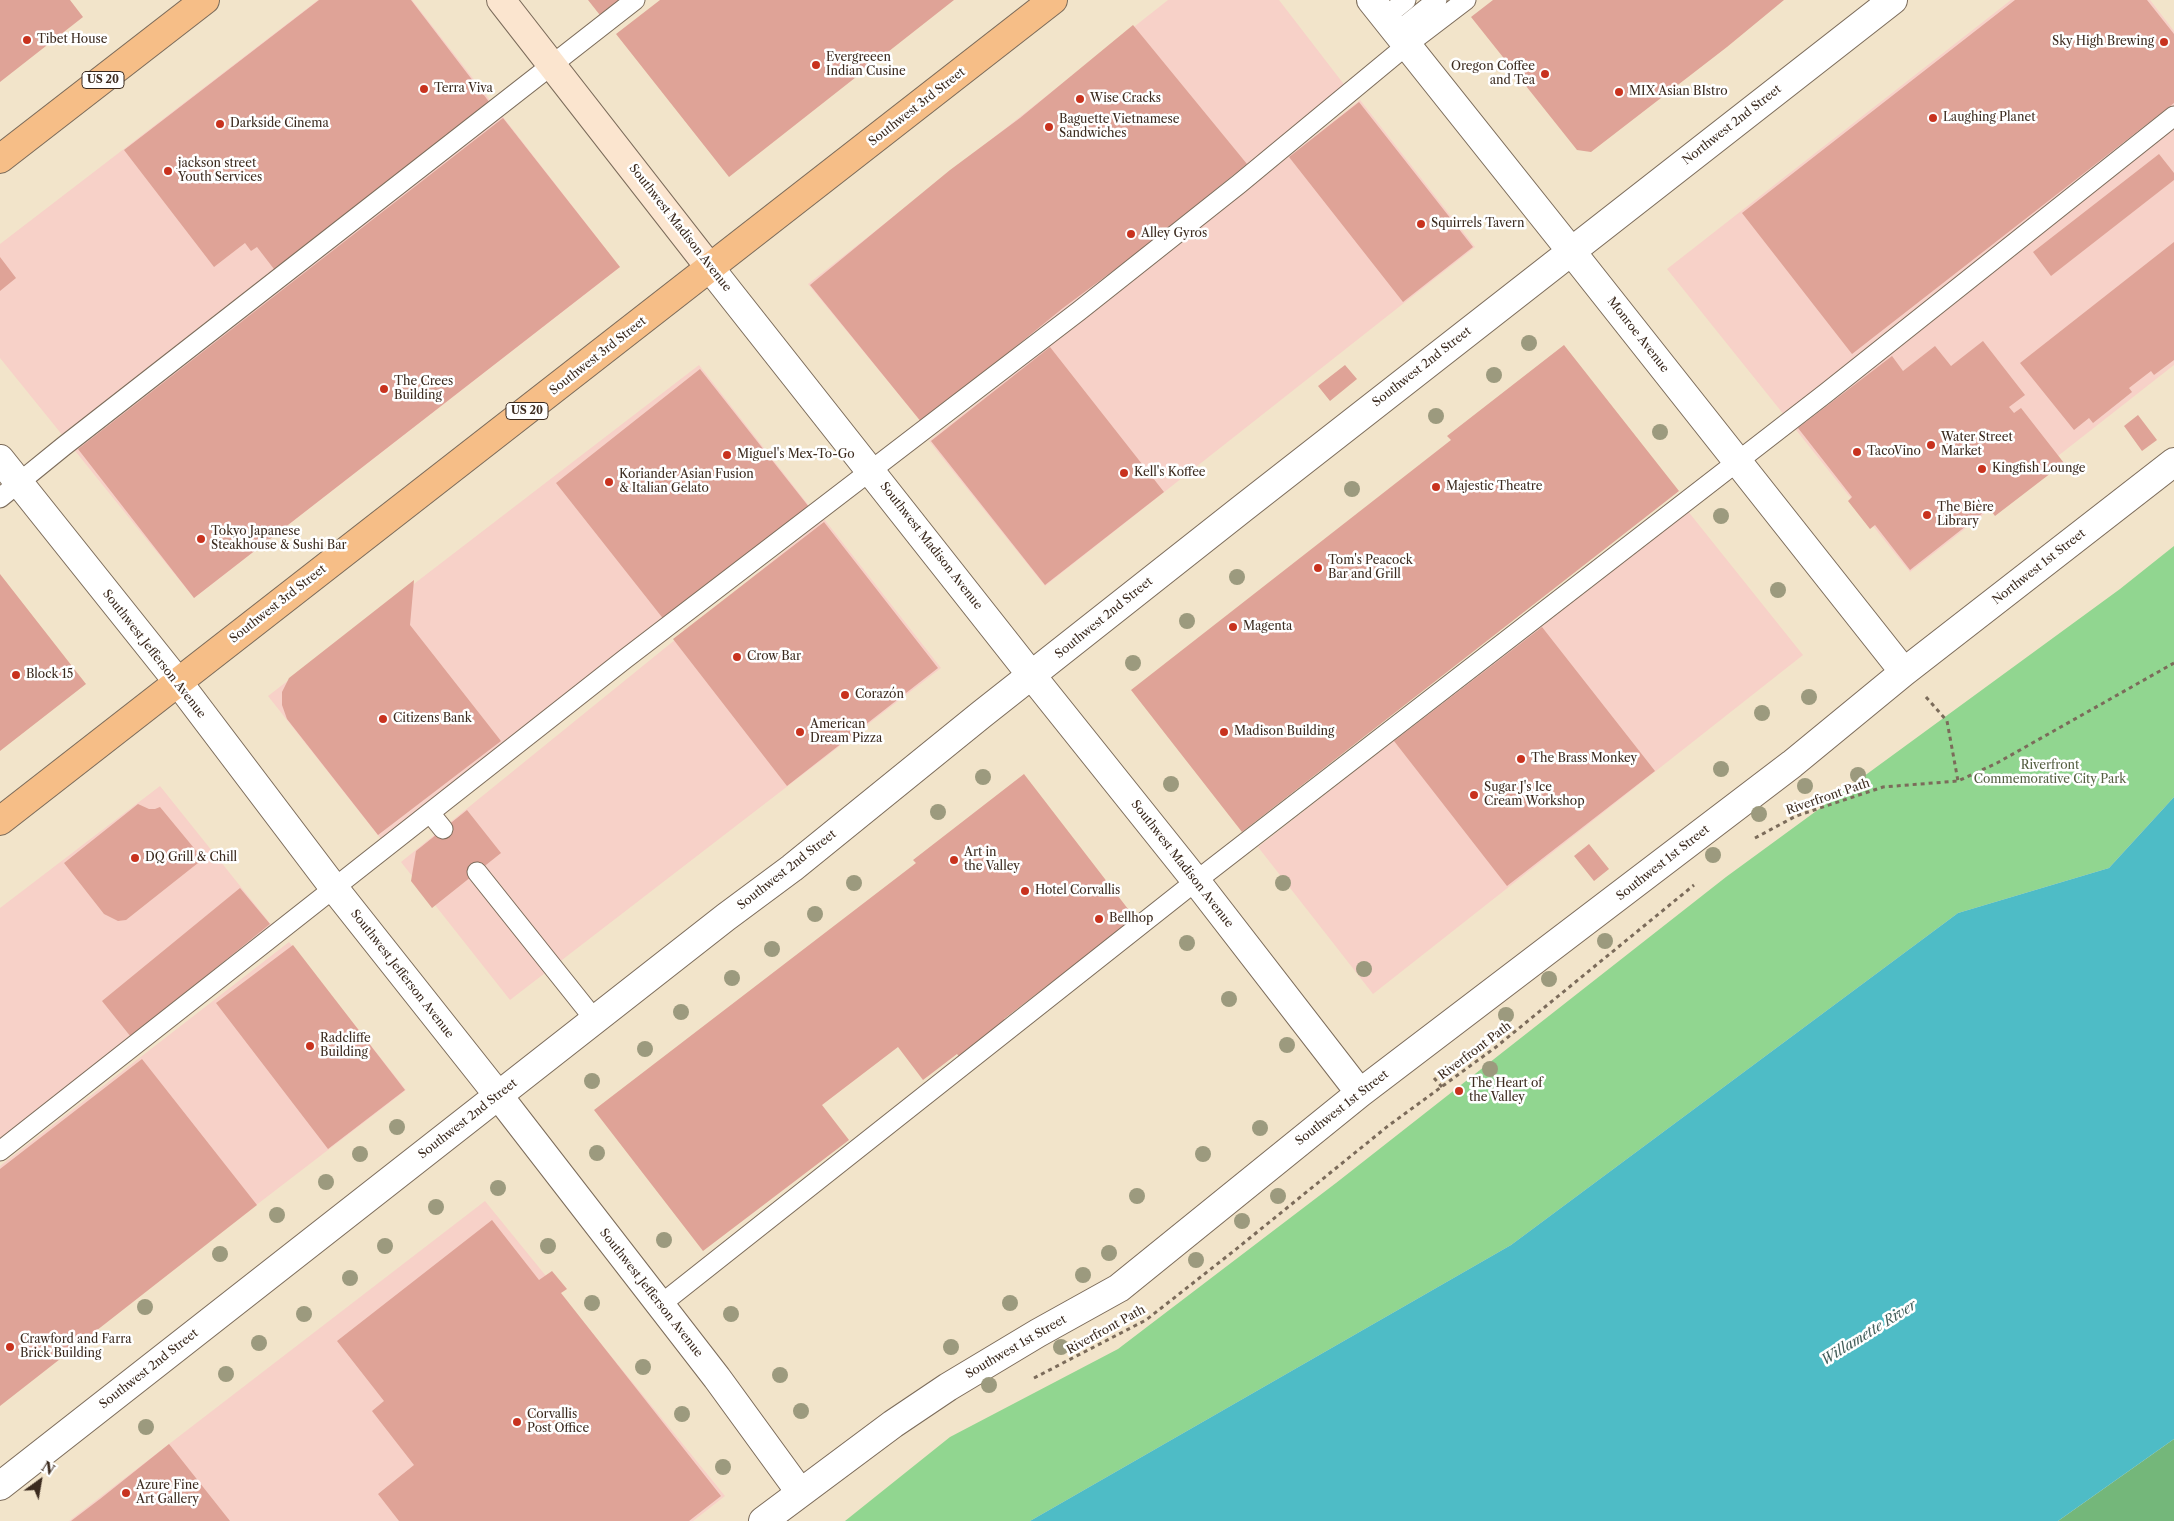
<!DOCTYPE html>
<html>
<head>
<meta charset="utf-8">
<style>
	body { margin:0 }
	#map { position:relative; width:2174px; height:1521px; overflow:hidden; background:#f2e4ca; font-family:"Libre Caslon Text",serif }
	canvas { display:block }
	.north { position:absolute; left:15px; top:1456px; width:50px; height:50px; -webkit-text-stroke:4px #fff; paint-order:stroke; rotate:32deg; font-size:14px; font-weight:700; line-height:20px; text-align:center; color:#3b2a1e }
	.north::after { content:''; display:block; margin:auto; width:18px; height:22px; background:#3b2a1e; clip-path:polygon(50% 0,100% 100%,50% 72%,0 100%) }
</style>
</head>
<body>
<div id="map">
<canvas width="2174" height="1521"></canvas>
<div class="north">N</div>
</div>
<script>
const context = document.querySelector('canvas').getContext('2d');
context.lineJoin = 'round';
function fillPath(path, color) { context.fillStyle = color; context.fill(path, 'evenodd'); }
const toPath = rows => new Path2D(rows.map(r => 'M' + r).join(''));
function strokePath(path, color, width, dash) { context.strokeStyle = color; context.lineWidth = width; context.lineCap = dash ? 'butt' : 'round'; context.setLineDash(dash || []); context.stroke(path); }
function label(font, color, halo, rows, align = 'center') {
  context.font = font + ' "Libre Caslon Text",serif'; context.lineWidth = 5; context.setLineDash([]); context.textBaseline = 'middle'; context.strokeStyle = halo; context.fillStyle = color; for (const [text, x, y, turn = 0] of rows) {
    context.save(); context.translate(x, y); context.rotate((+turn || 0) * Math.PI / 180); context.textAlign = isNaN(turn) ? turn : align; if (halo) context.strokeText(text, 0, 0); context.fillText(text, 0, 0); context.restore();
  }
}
const built = toPath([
	[318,0,412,0,620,267,194,598,0,358,0,244],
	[1168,0,1279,0,1346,87,923,424,808,284],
	[2011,0,2150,0,2174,31,2174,365,1910,572,1667,269],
	[1360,100,1475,247,1045,586,929,441],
	[699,365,810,507,381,839,268,696],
	[1687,510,1803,655,1373,994,1258,847],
	[824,519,941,668,510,1000,401,862],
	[160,786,273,927,0,1145,0,908],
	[289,942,406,1090,0,1402,0,1166],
	[485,1201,725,1496,693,1521,69,1521]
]);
const green = toPath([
	[2174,546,2174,797,2109,868,1958,913,1511,1245,1030,1521,845,1521,950,1437,1118,1349,1336,1183,1726,877,2120,589]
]);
const forest = toPath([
	[2174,1439,2174,1521,2058,1521]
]);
const water = toPath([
	[2174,797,2174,1439,2058,1521,1030,1521,1511,1245,1958,913,2109,868]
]);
const building = toPath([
	[0,0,70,0,83,17,0,82],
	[319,0,411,0,493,107,277,273,257,247,251,251,245,243,214,267,124,150],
	[588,0,627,0,603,19],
	[660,0,954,0,729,177,616,34],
	[1493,0,1784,0,1727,47,1591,152,1577,150,1471,17],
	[2015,0,2147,0,2174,34,2174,103,1852,354,1742,213],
	[1133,25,1247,164,1133,256,1063,308,922,423,810,285,950,170,1020,118],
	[1359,102,1473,247,1403,302,1289,157],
	[503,118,620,267,194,598,78,449],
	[2159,154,2174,173,2174,180,2051,276,2033,252],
	[2174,242,2174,360,2154,375,2151,371,2129,388,2132,392,2093,423,2089,418,2074,430,2020,363],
	[0,257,16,278,0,291],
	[1983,341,2025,395,2009,407,2014,413,2021,408,2064,463,1995,516,1989,508,1910,570,1875,525,1870,529,1848,501,1852,497,1798,428,1892,356,1903,371,1935,346,1951,366],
	[1564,345,1679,491,1242,832,1131,690,1451,440,1447,436],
	[1050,347,1164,492,1045,585,931,441],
	[1345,365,1357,379,1330,401,1318,386],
	[700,369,809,507,665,621,556,483],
	[2138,415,2157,440,2142,451,2124,426],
	[824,522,938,668,787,786,673,639],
	[0,574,86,684,0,751],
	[414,580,410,625,501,741,378,835,287,719,282,705,282,692,289,678],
	[1542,627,1655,771,1507,886,1394,741],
	[1024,774,1135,918,1004,1019,1007,1023,961,1059,957,1054,923,1080,898,1047,822,1105,849,1140,703,1251,594,1110,916,863,913,860],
	[138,804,149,809,155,809,160,807,203,859,126,920,118,921,104,914,64,863],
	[467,810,501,853,432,908,411,881,416,851],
	[1589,844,1609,869,1594,881,1574,856],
	[240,888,270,924,131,1037,102,1001],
	[293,945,405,1090,328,1149,216,1003],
	[142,1059,257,1205,0,1406,0,1169],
	[492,1220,539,1280,552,1271,567,1289,561,1293,721,1496,689,1521,399,1521,378,1494,414,1465,372,1411,384,1401,337,1341],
	[169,1444,230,1521,71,1521,100,1499]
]);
const path = toPath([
	[1926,697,1947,721,1958,781],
	[1755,838,1796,816,1883,787,1958,781,1997,763,2174,663],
	[1434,1078,1442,1087],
	[1034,1378,1146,1320,1235,1250,1388,1126,1496,1047,1694,885]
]);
const service = toPath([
	[1385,17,1406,0],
	[1396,33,1437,0],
	[0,498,64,446,635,0],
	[430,813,443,829],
	[477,872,595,1020],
	[0,1151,625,659,1079,311,1239,184,1407,45,1466,0],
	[660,1305,1196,881,1826,393,2174,116]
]);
const minor = toPath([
	[1571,251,1904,672],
	[1032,676,1196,881,1360,1093],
	[498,1095,717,1378,800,1492],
	[763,1521,893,1424,948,1387,1038,1333,1119,1288,1360,1093,1792,764,1904,672,2174,462]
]);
const tertiary = toPath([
	[1371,0,1571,251],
	[710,268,1032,676],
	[0,459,178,682,334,888,498,1095],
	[0,1486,726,917,792,868,982,714,1243,508,1893,0]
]);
const secondary = toPath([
	[501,0,710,268]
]);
const trunk = toPath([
	[0,159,205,0],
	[0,821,1053,0]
]);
const trees = [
	[1529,343],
	[1494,375],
	[1436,416],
	[1660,432],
	[1352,489],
	[1721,516],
	[1237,577],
	[1778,590],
	[1187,621],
	[1133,663],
	[1809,697],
	[1762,713],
	[1721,769],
	[1858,775],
	[983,777],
	[1171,784],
	[1805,786],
	[938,812],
	[1759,814],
	[1713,855],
	[854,883],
	[1283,883],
	[815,914],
	[1605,941],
	[1187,943],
	[772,949],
	[1364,969],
	[732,978],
	[1549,979],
	[1229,999],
	[681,1012],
	[1506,1015],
	[1287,1045],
	[645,1049],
	[1490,1069],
	[592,1081],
	[397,1127],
	[1260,1128],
	[597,1153],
	[360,1154],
	[1203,1154],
	[326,1182],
	[498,1188],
	[1137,1196],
	[1278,1196],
	[436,1207],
	[277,1215],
	[1242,1221],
	[664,1240],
	[385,1246],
	[548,1246],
	[1109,1253],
	[220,1254],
	[1196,1260],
	[1083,1275],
	[350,1278],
	[592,1303],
	[1010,1303],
	[145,1307],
	[304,1314],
	[731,1314],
	[259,1343],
	[951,1347],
	[1061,1347],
	[643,1367],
	[226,1374],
	[780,1375],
	[989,1385],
	[801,1411],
	[682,1414],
	[146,1427],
	[723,1467]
];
const markers = [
	[27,40,5,"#c8321e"],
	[2164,42,5,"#c8321e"],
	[816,65,5,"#c8321e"],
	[1545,74,5,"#c8321e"],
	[424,89,5,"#c8321e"],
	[1619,92,5,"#c8321e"],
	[1080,99,5,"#c8321e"],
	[1933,118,5,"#c8321e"],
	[220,124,5,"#c8321e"],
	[1049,127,5,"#c8321e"],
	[168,171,5,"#c8321e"],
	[1421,224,5,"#c8321e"],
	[1131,234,5,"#c8321e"],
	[384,389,5,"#c8321e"],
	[1931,445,5,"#c8321e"],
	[1857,452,5,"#c8321e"],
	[727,455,5,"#c8321e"],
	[1982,469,5,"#c8321e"],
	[1124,473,5,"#c8321e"],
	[609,482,5,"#c8321e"],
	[1436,487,5,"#c8321e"],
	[1927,515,5,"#c8321e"],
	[201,539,5,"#c8321e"],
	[1318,568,5,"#c8321e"],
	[1233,627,5,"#c8321e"],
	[737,657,5,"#c8321e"],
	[16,675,5,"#c8321e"],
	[845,695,5,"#c8321e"],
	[383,719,5,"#c8321e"],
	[800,732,5,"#c8321e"],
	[1224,732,5,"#c8321e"],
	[1521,759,5,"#c8321e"],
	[1474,795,5,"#c8321e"],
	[135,858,5,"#c8321e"],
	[954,860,5,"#c8321e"],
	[1025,891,5,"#c8321e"],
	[1099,919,5,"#c8321e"],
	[310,1046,5,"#c8321e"],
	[1459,1091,5,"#c8321e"],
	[10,1347,5,"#c8321e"],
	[517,1422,5,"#c8321e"],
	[126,1493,5,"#c8321e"]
];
const shields = [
	[103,80,42],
	[527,411,42]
];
const shieldNames = [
	["US 20",103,80],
	["US 20",527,411]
];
const poiNames = [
	["Tibet House",37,40],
	["Sky High Brewing",2154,42,"right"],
	["Evergreeen",826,58],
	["Indian Cusine",826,72],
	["Oregon Coffee",1535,67,"right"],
	["and Tea",1535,81,"right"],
	["Terra Viva",434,89],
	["MIX Asian BIstro",1629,92],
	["Wise Cracks",1090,99],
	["Laughing Planet",1943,118],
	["Baguette Vietnamese",1059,120],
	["Sandwiches",1059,134],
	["Darkside Cinema",230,124],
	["jackson street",178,164],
	["Youth Services",178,178],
	["Squirrels Tavern",1431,224],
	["Alley Gyros",1141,234],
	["The Crees",394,382],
	["Building",394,396],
	["Water Street",1941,438],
	["Market",1941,452],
	["TacoVino",1867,452],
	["Miguel's Mex-To-Go",737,455],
	["Kingfish Lounge",1992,469],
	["Kell's Koffee",1134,473],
	["Koriander Asian Fusion",619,475],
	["& Italian Gelato",619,489],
	["Majestic Theatre",1446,487],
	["The Bière",1937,508],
	["Library",1937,522],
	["Tokyo Japanese",211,532],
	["Steakhouse & Sushi Bar",211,546],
	["Tom's Peacock",1328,561],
	["Bar and Grill",1328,575],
	["Magenta",1243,627],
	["Crow Bar",747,657],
	["Block 15",26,675],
	["Corazón",855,695],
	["Citizens Bank",393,719],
	["American",810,725],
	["Dream Pizza",810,739],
	["Madison Building",1234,732],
	["The Brass Monkey",1531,759],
	["Sugar J's Ice",1484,788],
	["Cream Workshop",1484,802],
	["Art in",964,853],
	["the Valley",964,867],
	["DQ Grill & Chill",145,858],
	["Hotel Corvallis",1035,891],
	["Bellhop",1109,919],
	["Radcliffe",320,1039],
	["Building",320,1053],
	["The Heart of",1469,1084],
	["the Valley",1469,1098],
	["Crawford and Farra",20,1340],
	["Brick Building",20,1354],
	["Corvallis",527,1415],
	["Post Office",527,1429],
	["Azure Fine",136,1486],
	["Art Gallery",136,1500]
];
const streetNames = [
	["Southwest 3rd Street",917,107,-38],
	["Northwest 2nd Street",1732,125,-38],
	["Southwest Madison Avenue",680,228,52],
	["Monroe Avenue",1638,335,52],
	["Southwest 3rd Street",598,356,-38],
	["Southwest 2nd Street",1422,367,-38],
	["Southwest Madison Avenue",931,546,52],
	["Northwest 1st Street",2039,567,-38],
	["Southwest 3rd Street",278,604,-38],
	["Southwest 2nd Street",1104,618,-39],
	["Southwest Jefferson Avenue",154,654,52],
	["Riverfront Path",1828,797,-19],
	["Southwest 1st Street",1663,863,-38],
	["Southwest Madison Avenue",1182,864,52],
	["Southwest 2nd Street",787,870,-38],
	["Southwest Jefferson Avenue",402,974,52],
	["Riverfront Path",1475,1051,-37],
	["Southwest 1st Street",1342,1108,-38],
	["Southwest 2nd Street",468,1119,-38],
	["Southwest Jefferson Avenue",651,1293,52],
	["Riverfront Path",1106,1330,-29],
	["Southwest 1st Street",1016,1347,-30],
	["Southwest 2nd Street",149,1369,-38]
];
const parkNames = [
	["Riverfront",2050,766],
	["Commemorative City Park",2050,780]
];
const waterNames = [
	["Willamette River",1869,1333,-32]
];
fillPath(built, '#f7d1c8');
fillPath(green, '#91d690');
fillPath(forest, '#74b77a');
fillPath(water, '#4ebcc6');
fillPath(building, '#dfa397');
strokePath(service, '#7b6b5a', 21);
strokePath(minor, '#7b6b5a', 30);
strokePath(tertiary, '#7b6b5a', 30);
strokePath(secondary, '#7b6b5a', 30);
strokePath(trunk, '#7b6b5a', 30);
strokePath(path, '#7b6b5a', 3, [4, 4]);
strokePath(service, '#fff', 19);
strokePath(minor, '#fff', 28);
strokePath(tertiary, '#fff', 28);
strokePath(secondary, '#fbe5cf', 28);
strokePath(trunk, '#f6be87', 28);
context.fillStyle = '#9c9a7e';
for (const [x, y] of trees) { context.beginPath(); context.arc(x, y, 8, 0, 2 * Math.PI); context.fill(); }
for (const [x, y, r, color] of markers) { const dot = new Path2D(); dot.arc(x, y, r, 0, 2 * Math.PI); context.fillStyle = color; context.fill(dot); strokePath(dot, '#fff', 2); }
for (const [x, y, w] of shields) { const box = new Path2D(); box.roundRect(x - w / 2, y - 8.5, w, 17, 4); context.fillStyle = '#fff'; context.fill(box); strokePath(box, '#3b2a1e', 1); }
label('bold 11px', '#3b2a1e', null, shieldNames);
label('12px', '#3b2a1e', '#fff', poiNames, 'left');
label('12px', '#3b2a1e', '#fff', streetNames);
label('12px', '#555e40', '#fff', parkNames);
label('italic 14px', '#425d59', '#fff', waterNames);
</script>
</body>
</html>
